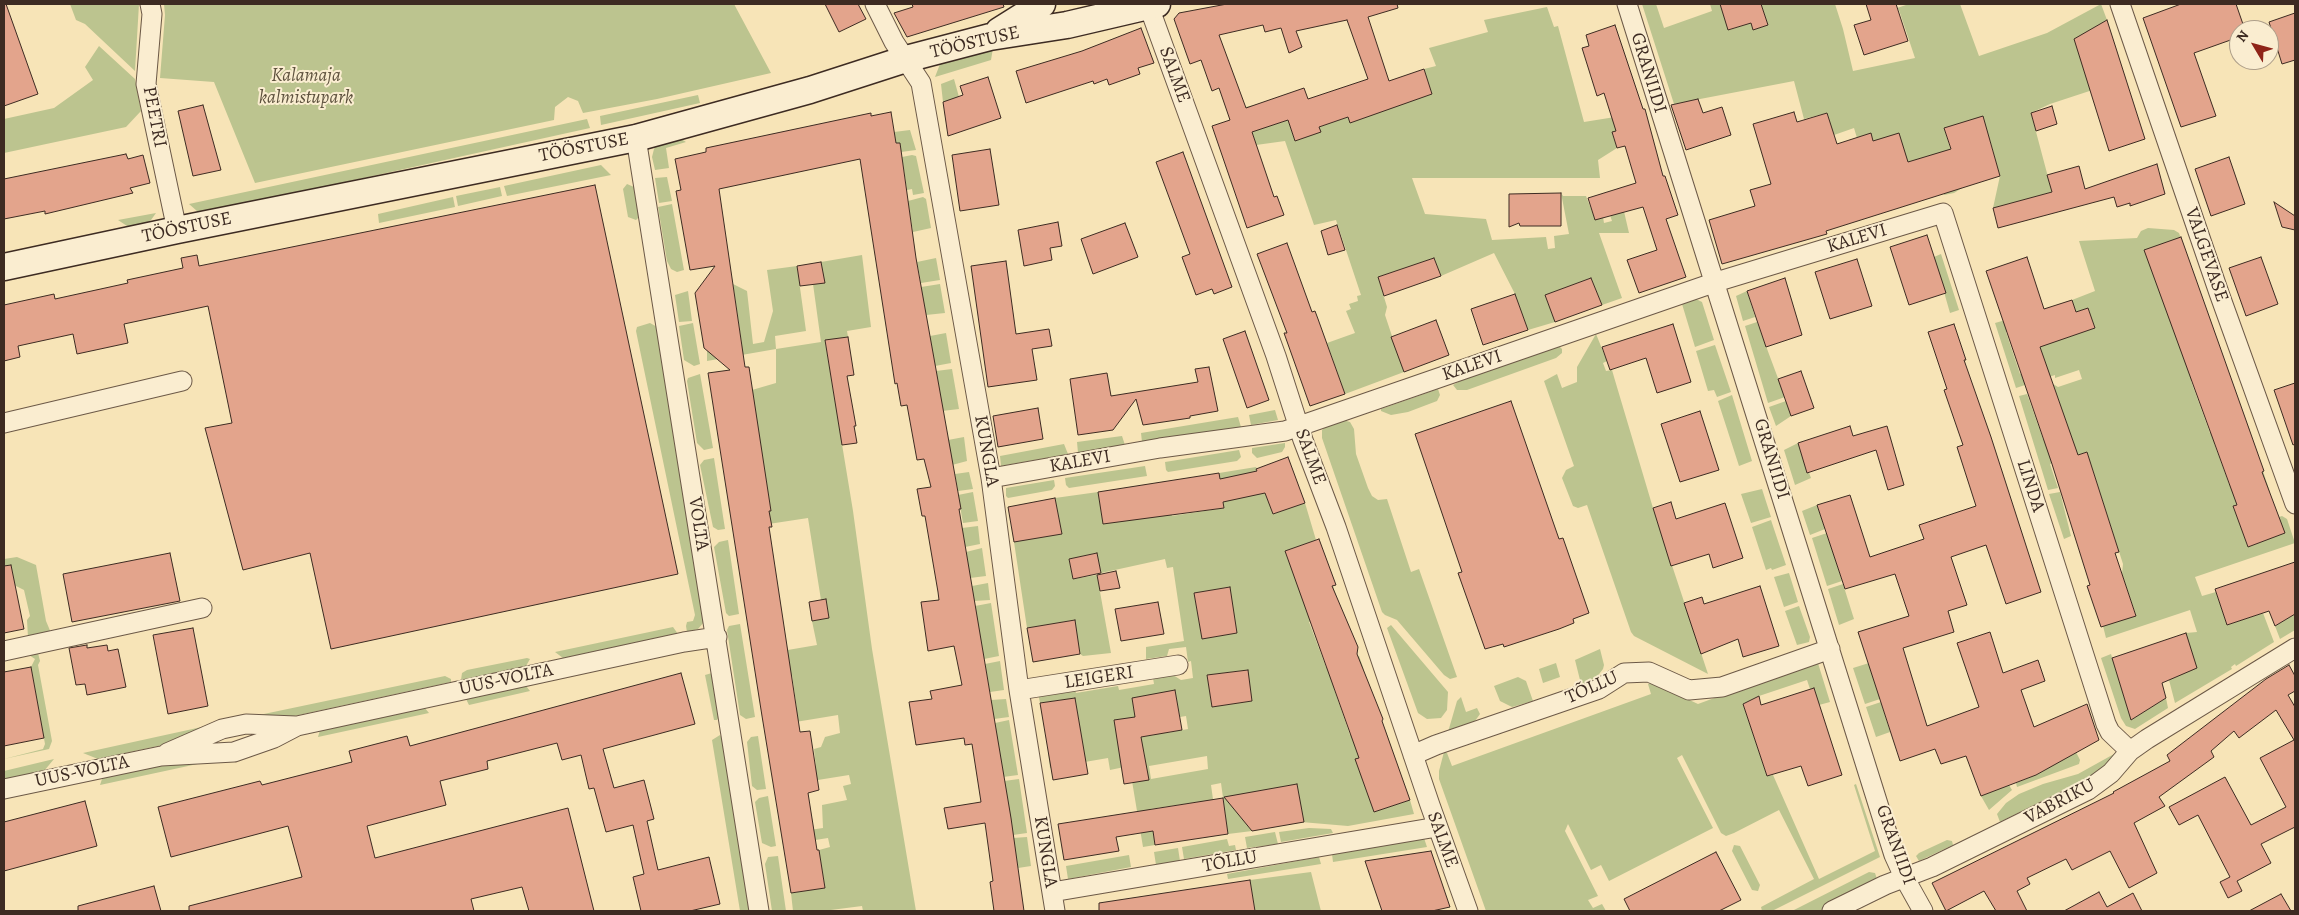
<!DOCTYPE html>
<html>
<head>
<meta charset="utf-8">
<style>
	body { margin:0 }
	#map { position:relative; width:2299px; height:915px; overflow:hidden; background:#f7e4b7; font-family:Alegreya,serif }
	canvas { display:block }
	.frame { position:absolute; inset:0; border:5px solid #3d2b22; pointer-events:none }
	.north { position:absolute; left:2229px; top:20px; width:50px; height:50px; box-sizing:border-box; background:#faedd0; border:1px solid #ae9f8a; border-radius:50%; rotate:307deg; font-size:14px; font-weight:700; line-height:20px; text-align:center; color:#3d2b22 }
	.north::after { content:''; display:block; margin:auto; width:18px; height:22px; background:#8f2418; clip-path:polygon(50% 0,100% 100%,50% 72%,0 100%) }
</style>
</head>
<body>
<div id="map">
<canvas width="2299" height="915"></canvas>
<div class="frame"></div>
<div class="north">N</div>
</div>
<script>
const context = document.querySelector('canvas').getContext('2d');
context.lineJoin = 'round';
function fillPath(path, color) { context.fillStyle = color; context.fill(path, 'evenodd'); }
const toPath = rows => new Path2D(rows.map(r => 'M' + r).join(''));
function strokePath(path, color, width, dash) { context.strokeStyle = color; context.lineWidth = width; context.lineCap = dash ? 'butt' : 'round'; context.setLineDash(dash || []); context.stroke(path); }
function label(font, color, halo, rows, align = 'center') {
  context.font = font + ' Alegreya,serif'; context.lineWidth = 4; context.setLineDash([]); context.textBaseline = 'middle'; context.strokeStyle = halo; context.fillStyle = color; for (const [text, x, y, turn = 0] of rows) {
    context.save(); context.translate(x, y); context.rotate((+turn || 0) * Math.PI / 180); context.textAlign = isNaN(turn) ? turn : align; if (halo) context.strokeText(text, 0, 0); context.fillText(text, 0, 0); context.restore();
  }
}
const green = toPath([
	[70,4,139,4,135,71,85,24,76,20],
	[164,4,734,4,771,73,657,99,583,113,578,101,568,97,555,107,554,120,255,183,214,82,160,78,165,15],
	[1642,4,1656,4,1664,28,1712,11,1710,4,1720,4,1729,30,1751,23,1753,30,1768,25,1761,4,1835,4,1843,29,1853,71,1915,58,1899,10,1897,8,1909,4,1960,4,1979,56,2047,33,2101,4,2107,20,2075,39,2087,79,2122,68,2126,79,2050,104,2031,113,2052,192,1993,208,2000,176,1990,140,1944,128,1962,188,1954,193,1944,195,1932,155,1904,164,1880,161,1871,134,1857,138,1854,128,1834,135,1827,113,1804,119,1794,81,1674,104],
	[1547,7,1554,27,1558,26,1584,122,1615,117,1619,131,1612,133,1617,148,1598,160,1600,178,1412,178,1425,214,1486,219,1492,240,1546,237,1548,249,1555,248,1554,236,1569,234,1561,193,1563,196,1586,196,1595,219,1603,217,1604,223,1612,221,1610,215,1619,190,1629,233,1599,233,1622,298,1602,305,1591,278,1545,295,1555,322,1528,330,1515,294,1494,253,1441,276,1434,258,1378,277,1387,307,1385,315,1404,372,1345,394,1327,343,1355,333,1346,311,1351,309,1349,304,1358,301,1357,296,1361,295,1336,220,1314,225,1285,141,1256,145,1245,107,1259,104,1267,127,1288,120,1295,141,1320,132,1319,127,1348,117,1350,123,1380,112,1374,95,1383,92,1393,79,1402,104,1432,94,1424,69,1436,66,1429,48,1488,32,1484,20],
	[99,46,135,79,141,111,126,127,4,153,4,119,54,108,93,80,85,67],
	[993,48,991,60,935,77,940,64,944,61],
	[954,79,959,97,943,102,941,84],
	[698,95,700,103,601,125,600,116],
	[587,119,590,128,205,213,197,211,189,204],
	[910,130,916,150,901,152,900,143,896,143,894,132],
	[675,135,686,142,666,148,669,168,655,170,652,157,654,149,656,145],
	[912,155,916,156,924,193,913,195,912,189,907,190,902,157],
	[601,165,611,175,507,196,504,186],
	[667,177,672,201,659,203,655,178],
	[627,184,634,187,639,217,636,220,628,217,623,189],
	[500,187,502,196,458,206,456,196],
	[453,197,455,207,379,223,378,214],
	[923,197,926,199,931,228,913,232,908,201],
	[672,204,684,270,677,272,671,269,667,261,658,207],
	[156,213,151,220,144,225,130,228,118,220],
	[2148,228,2174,230,2179,233,2226,368,2191,381,2210,433,2246,421,2250,430,2214,443,2229,484,2263,471,2270,492,2233,506,2248,547,2284,533,2279,517,2282,516,2287,519,2295,543,2195,577,2202,596,2216,592,2227,625,2263,613,2274,642,2236,666,2235,664,2231,667,2232,669,2175,703,2169,680,2186,633,2197,632,2190,610,2106,638,2103,626,2136,615,2122,574,2123,564,2087,452,2050,464,2058,488,2048,490,2019,396,2027,394,2043,439,2069,430,2053,384,2058,387,2082,379,2079,370,2055,378,2055,375,2016,388,1995,323,2055,306,2066,338,2095,328,2088,308,2076,312,2072,300,2095,291,2079,241,2137,238,2141,231],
	[2032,323,2046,365,2020,374,2006,332],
	[1941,254,1959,310,1950,313,1934,257],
	[862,255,871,327,847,331,848,337,825,341,853,511,872,649,916,911,863,911,862,906,823,911,793,911,791,893,825,888,819,850,830,847,828,838,783,845,782,834,823,828,822,805,847,800,843,786,851,784,849,775,774,787,772,776,816,768,814,749,821,747,825,737,840,733,838,715,765,727,763,716,797,710,792,675,780,676,776,652,817,645,812,621,829,618,826,599,821,600,808,518,762,525,760,513,771,511,752,390,776,383,776,349,707,361,707,351,742,345,733,284,747,291,753,344,764,342,773,311,767,270,797,266,806,331,775,336,776,349,821,342,813,284,824,282,821,262],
	[936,258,940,280,921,283,917,262],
	[940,284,945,313,926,315,921,287],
	[688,291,692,321,679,322,675,295],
	[1747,291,1755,317,1743,321,1736,296],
	[1696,299,1702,302,1714,340,1695,347,1682,304],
	[1757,322,1785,397,1768,403,1745,326],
	[650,323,659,328,704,622,698,629,687,632,686,626,687,622,693,621,695,615,636,331,637,327],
	[693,323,700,364,694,366,684,360,679,326],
	[946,333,951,363,935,366,930,336],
	[1596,334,1607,361,1603,363,1606,371,1612,370,1614,377,1653,508,1708,674,1634,636,1631,632,1587,505,1578,508,1573,506,1562,478,1566,470,1574,466,1544,381,1557,374,1562,388,1577,382,1577,367],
	[1715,345,1731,392,1717,397,1714,390,1708,391,1696,351],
	[1559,346,1562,349,1562,353,1556,358,1467,390,1457,390,1453,385,1460,381],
	[952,369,959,409,942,411,936,371],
	[700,374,713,448,704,450,697,443,687,381,688,378],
	[1438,389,1440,395,1437,401,1408,412,1391,415,1381,411,1381,409],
	[1732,395,1752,461,1739,466,1718,401],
	[1786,401,1791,416,1776,426,1769,407],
	[1275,410,1278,420,1251,425,1249,415],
	[1238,417,1241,427,1142,442,1141,433],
	[1343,420,1350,422,1354,429,1356,454,1368,488,1372,496,1378,500,1387,499,1411,572,1419,569,1457,677,1450,679,1444,675,1397,620,1385,615,1382,612,1322,438,1322,430,1328,425],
	[1122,436,1125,445,1078,453,1077,442],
	[964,437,967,461,952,465,948,440],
	[1285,443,1285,447,1282,452,1257,458,1252,453,1252,448],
	[1798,443,1811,478,1795,485,1784,450],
	[1064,444,1068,454,1001,466,1000,456],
	[1239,450,1241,457,1237,461,1168,472,1166,470,1165,462],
	[714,458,725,529,718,530,713,527,700,465,704,460],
	[1145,466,1147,476,1069,488,1066,485,1065,478],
	[1256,467,1273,514,1305,503,1316,540,1285,551,1303,597,1333,586,1341,610,1309,622,1326,667,1359,656,1363,667,1366,678,1334,689,1350,735,1383,724,1389,740,1391,747,1356,760,1374,812,1410,800,1414,814,1348,826,1301,822,1303,819,1297,784,1243,794,1249,827,1252,831,1228,834,1221,783,1211,785,1218,835,1204,838,1198,802,1150,809,1155,845,1143,847,1130,769,1146,766,1144,752,1128,755,1129,766,1110,770,1108,758,1050,768,1048,752,1083,746,1075,698,1040,703,1038,693,1074,687,1076,693,1118,686,1119,690,1154,684,1153,678,1173,675,1181,680,1193,678,1191,661,1188,662,1186,647,1169,649,1167,656,1146,659,1146,647,1184,641,1173,567,1167,568,1165,559,1101,573,1096,553,1069,559,1073,579,1097,575,1111,653,1083,656,1080,654,1074,620,1027,628,1014,542,1062,534,1055,498,1098,492,1103,524,1148,517,1156,483,1167,481,1172,516,1224,508,1219,473],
	[1229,587,1237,633,1202,639,1194,593],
	[1247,670,1252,701,1212,707,1207,675],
	[1175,691,1180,717,1186,716,1188,729,1166,733,1152,723,1154,735,1139,737,1132,698],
	[1207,756,1208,769,1151,779,1149,766],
	[969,472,973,489,958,491,955,474],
	[1054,480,1055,486,1052,490,1008,498,1006,496,1006,488],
	[1762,489,1771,517,1751,523,1741,494],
	[973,492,978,521,963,523,958,495],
	[2060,492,2071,536,2064,539,2049,494],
	[1817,505,1825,529,1810,535,1802,511],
	[1771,520,1786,565,1772,570,1771,568,1766,570,1752,527],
	[978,526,980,544,965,547,962,528],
	[1827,533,1842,581,1827,586,1812,538],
	[728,540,739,614,729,616,726,613,714,547,719,542],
	[982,548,986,576,970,578,966,552],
	[17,557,36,565,46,621,54,640,38,653,40,661,38,665,52,741,49,749,4,759,43,749,45,744,31,667,35,659,29,655,27,620,30,616,24,590,12,584,4,586,4,559],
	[1789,573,1798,602,1784,607,1774,577],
	[988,583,990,600,974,601,972,586],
	[1843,584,1854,619,1839,625,1828,589],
	[991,603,999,656,984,659,975,606],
	[1799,606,1810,637,1809,642,1797,645,1785,611],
	[2295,614,2295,630,2280,639,2275,626],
	[740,624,755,717,746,719,740,715,727,630,729,626],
	[1391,625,1448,692,1447,710,1441,718,1427,719,1418,713,1387,628],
	[673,627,678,634,563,658,555,652],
	[1600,649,1604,665,1603,669,1596,678,1581,684,1575,660],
	[2111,654,2131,720,2166,698,2168,708,2135,729,2126,726,2121,718,2101,658],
	[527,658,530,659,526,666,461,680,462,673,467,670],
	[1817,660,1830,702,1819,705,1814,688,1810,689,1807,680,1759,696,1743,704,1767,776,1773,775,1819,879,1875,851,1854,785,1856,784,1880,857,1772,911,1762,911,1761,907,1814,879,1779,810,1734,833,1726,836,1721,833,1682,755,1677,758,1713,828,1609,881,1601,865,1591,870,1568,824,1565,831,1598,896,1588,900,1593,908,1602,904,1606,911,1486,911,1439,779,1439,771,1444,752,1447,753,1452,766,1651,694,1648,684,1653,683,1698,704],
	[1000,661,1004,690,990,692,985,664],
	[1556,663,1560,677,1543,683,1539,669],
	[1869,663,1880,699,1865,704,1853,668],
	[712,673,720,715,717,720,714,720,705,675],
	[445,676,451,679,451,682,285,718,240,719],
	[1518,677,1526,681,1533,701,1512,707,1500,701,1494,686],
	[526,686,530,691,469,705,466,699],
	[1461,697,1466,712,1477,708,1480,714,1475,721,1448,732,1457,701],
	[1006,699,1009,717,994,719,991,700],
	[1881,702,1890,732,1876,737,1866,707],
	[424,707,429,713,318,737,320,730],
	[1009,720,1018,775,1003,777,995,723],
	[220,723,167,744,98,759,83,753],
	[720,735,724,742,749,911,740,911,712,740],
	[758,736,766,789,757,790,752,786,747,742,751,737],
	[2076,752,2080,760,2079,764,2017,787,2016,783,2036,775],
	[2114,754,2113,761,2090,777,2000,822,1997,814,2006,803,2019,794,2043,784,2078,774],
	[54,759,44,771,4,779,4,771],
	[216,760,100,785,103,776,172,761],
	[1019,779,1027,833,1013,835,1004,781],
	[2009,785,2012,790,1989,810,1981,796],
	[768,796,776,846,771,847,762,843,755,802,759,798],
	[1309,828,1331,829,1333,833,1281,842,1279,832],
	[1275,832,1278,844,1247,848,1245,837],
	[1027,837,1031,866,1018,868,1013,838],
	[1424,838,1427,847,1333,862,1332,854],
	[1227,839,1229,846,1235,845,1236,850,1184,859,1182,847],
	[1947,840,1952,841,1953,845,1919,861,1916,856,1919,853],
	[1734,845,1740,846,1760,885,1758,891,1752,890,1732,851],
	[1178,848,1180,861,1156,865,1154,852],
	[1129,855,1131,867,1068,879,1066,866],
	[778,856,786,911,772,911,765,864,768,857],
	[1319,857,1321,864,1228,879,1227,874],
	[1311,872,1321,911,1255,911,1250,880],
	[1869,872,1875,873,1878,882,1821,911,1792,911]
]);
const building = toPath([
	[6,4,38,94,4,106,4,5,6,4],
	[825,4,858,4,866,19,839,32,825,4],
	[912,4,1003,4,1004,7,907,37,894,13,913,7,912,4],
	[1227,4,1397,4,1398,8,1368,17,1389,81,1424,69,1432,94,1350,123,1348,117,1319,127,1321,132,1295,141,1288,120,1252,132,1274,197,1277,196,1284,215,1247,228,1212,126,1230,120,1219,88,1212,91,1201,60,1190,64,1174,19,1179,13,1227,4],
	[1347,20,1368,79,1308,99,1304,88,1246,108,1219,35,1263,25,1265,32,1281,28,1289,53,1302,47,1296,31,1347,20],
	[1720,4,1761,4,1768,25,1753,30,1751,23,1728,30,1720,4],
	[1866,4,1896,4,1908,41,1864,55,1854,25,1871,20,1866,4],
	[2181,4,2236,4,2245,30,2239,30,2239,37,2194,53,2216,116,2181,127,2143,18,2181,4],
	[2295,13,2295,60,2282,64,2269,22,2295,13],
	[2107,20,2145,139,2109,151,2074,39,2107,20],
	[1615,25,1643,109,1645,109,1663,176,1665,176,1678,215,1666,219,1686,277,1639,293,1627,260,1657,250,1643,207,1595,220,1588,198,1636,183,1625,146,1617,148,1612,132,1616,131,1604,93,1597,96,1582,48,1589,46,1586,35,1615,25],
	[1141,28,1154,63,1138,68,1140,74,1109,85,1107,79,1094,84,1093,81,1026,103,1016,71,1082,51,1141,28],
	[988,77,1001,118,948,136,943,102,963,95,960,86,988,77],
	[1698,99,1703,113,1722,107,1731,135,1686,150,1671,105,1698,99],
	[203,105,221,170,193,176,178,111,203,105],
	[2052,106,2057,124,2036,131,2031,113,2052,106],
	[891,112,896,143,900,143,916,258,961,509,959,509,1011,818,1024,911,994,911,990,882,993,881,985,823,948,829,944,808,981,802,972,744,965,745,964,738,916,745,909,702,932,699,930,691,962,685,954,646,928,651,921,602,939,600,938,592,925,516,922,516,917,489,931,487,924,459,917,460,907,405,901,406,897,383,895,384,860,159,719,189,745,367,749,367,771,511,769,511,772,527,769,527,800,732,810,731,819,790,808,793,817,850,819,850,825,888,791,893,762,716,708,373,730,370,704,348,695,293,715,266,690,270,676,191,681,190,675,159,706,152,706,148,871,113,871,116,891,112],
	[1794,112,1797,122,1827,113,1837,144,1871,133,1873,141,1899,133,1908,162,1951,149,1944,128,1983,116,2000,176,1826,231,1827,234,1722,264,1709,220,1755,206,1750,190,1771,184,1753,124,1794,112],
	[990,149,999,205,960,211,952,155,990,149],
	[1183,152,1232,287,1214,294,1212,289,1196,295,1182,257,1190,254,1156,162,1183,152],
	[126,154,128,159,143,155,150,183,130,188,133,193,45,214,45,211,4,219,4,179,126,154],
	[2229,157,2245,204,2211,216,2195,169,2229,157],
	[2157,164,2165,194,2130,206,2130,203,2117,207,2114,197,1998,228,1993,208,2052,192,2047,175,2079,166,2085,189,2157,164],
	[595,185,678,574,331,649,310,553,243,570,205,428,232,423,208,306,124,324,128,343,77,354,73,334,18,346,20,357,4,361,4,305,54,294,55,299,128,283,127,280,183,268,181,258,197,255,199,266,595,185],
	[1561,193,1561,226,1520,226,1519,223,1509,227,1509,194,1561,193],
	[2274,202,2295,216,2295,230,2282,227,2274,202],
	[1058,222,1062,246,1050,248,1052,260,1024,266,1018,230,1058,222],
	[1125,223,1138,257,1093,274,1081,239,1125,223],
	[1337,225,1345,250,1328,255,1321,231,1337,225],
	[1927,235,1946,293,1909,305,1890,247,1927,235],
	[2181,237,2264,471,2262,472,2285,533,2248,547,2233,506,2237,505,2144,250,2181,237],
	[1287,243,1312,312,1315,311,1318,319,1345,394,1310,406,1284,333,1287,333,1257,254,1287,243],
	[2027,257,2044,309,2072,300,2076,312,2088,308,2095,328,2040,347,2078,455,2087,452,2119,552,2115,553,2136,616,2101,627,2087,586,2090,585,2052,464,1986,271,2027,257],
	[2261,257,2278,304,2246,316,2229,268,2261,257],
	[1434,258,1441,276,1384,296,1378,277,1434,258],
	[1857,259,1872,306,1830,319,1815,272,1857,259],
	[1006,261,1016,334,1049,329,1052,346,1032,349,1037,380,988,387,971,266,1006,261],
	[821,262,825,283,800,286,797,266,821,262],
	[1591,278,1602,305,1555,322,1545,295,1591,278],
	[1785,278,1802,335,1766,347,1747,291,1785,278],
	[1515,294,1528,330,1483,345,1471,309,1515,294],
	[1436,320,1449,355,1404,372,1391,337,1436,320],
	[1673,324,1691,382,1657,393,1646,358,1610,370,1602,347,1673,324],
	[1954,324,1966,360,1964,360,1991,437,2041,592,2006,604,1986,545,1951,557,1967,605,1948,611,1954,632,1903,648,1927,726,1979,707,1957,643,1990,632,2003,673,2038,660,2045,681,2021,690,2034,727,2087,704,2099,740,2036,775,1981,796,1966,756,1941,764,1935,749,1900,761,1858,632,1909,616,1895,574,1845,589,1817,505,1850,495,1870,557,1924,539,1919,525,1976,506,1957,447,1963,445,1944,390,1947,389,1928,332,1954,324],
	[1245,331,1269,400,1247,408,1223,339,1245,331],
	[848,337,854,375,847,376,856,426,854,426,857,443,842,445,825,340,848,337],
	[1209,367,1218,411,1190,416,1190,418,1143,425,1136,399,1113,430,1078,435,1070,379,1107,373,1111,396,1198,382,1195,369,1209,367],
	[1801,371,1814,408,1791,416,1778,379,1801,371],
	[2295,383,2295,444,2293,445,2274,390,2295,383],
	[1511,401,1559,539,1563,538,1589,613,1573,619,1574,623,1559,629,1504,647,1503,644,1485,649,1458,573,1462,572,1415,434,1511,401],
	[1038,408,1043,439,998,447,993,416,1038,408],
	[1700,411,1719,470,1680,482,1661,424,1700,411],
	[1850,426,1853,436,1887,426,1904,485,1888,490,1876,450,1807,473,1798,443,1850,426],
	[1288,457,1305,503,1273,514,1265,493,1223,502,1224,508,1103,524,1098,492,1219,473,1220,479,1257,471,1256,469,1288,457],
	[1055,498,1062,534,1014,542,1008,507,1055,498],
	[1671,502,1676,519,1725,503,1743,558,1713,568,1709,554,1671,566,1653,508,1671,502],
	[1319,539,1336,585,1332,586,1358,647,1357,654,1383,719,1382,721,1410,800,1374,812,1355,759,1359,758,1285,551,1319,539],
	[170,553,180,601,72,622,63,574,170,553],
	[1097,553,1101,573,1073,579,1069,559,1097,553],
	[2295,562,2295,614,2275,626,2269,611,2227,625,2215,589,2295,562],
	[11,565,24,629,4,633,4,566,11,565],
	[1116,571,1120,588,1100,591,1097,575,1116,571],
	[1760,586,1779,646,1743,657,1738,639,1701,654,1684,603,1702,597,1704,604,1760,586],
	[1230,587,1237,633,1202,639,1194,593,1230,587],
	[826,599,829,618,812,621,809,602,826,599],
	[1158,602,1164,634,1121,641,1115,609,1158,602],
	[1075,620,1080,654,1033,662,1027,628,1075,620],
	[193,628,208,706,168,714,153,635,193,628],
	[2186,633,2197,668,2162,683,2166,698,2131,720,2112,658,2186,633],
	[87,645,87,648,107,645,108,651,118,649,126,687,87,695,85,684,76,685,69,648,87,645],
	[2289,665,2295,676,2295,691,2288,695,2295,707,2295,827,2261,844,2271,863,2237,881,2242,891,2228,898,2220,882,2230,877,2198,815,2179,825,2169,807,2225,777,2251,825,2286,807,2260,758,2294,740,2276,710,2239,738,2234,731,2211,751,2214,757,2159,797,2165,806,2134,823,2157,873,2129,888,2110,851,2072,870,2066,859,2027,878,2030,884,2017,891,2027,911,1996,911,1984,891,1946,911,1932,883,2114,793,2113,792,2170,761,2167,755,2266,679,2289,665],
	[31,667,44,738,4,746,4,672,31,667],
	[1248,670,1252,701,1212,707,1207,675,1248,670],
	[681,673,695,724,603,749,614,788,644,780,654,819,647,821,658,870,709,857,720,904,690,911,641,911,633,877,644,874,633,825,606,832,594,788,589,789,581,755,562,760,557,743,487,761,488,769,440,781,446,805,367,826,375,858,568,808,594,911,529,911,522,887,471,899,474,911,189,911,189,906,302,877,288,826,171,857,158,807,260,781,262,785,352,762,349,751,407,736,410,746,681,673],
	[1814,688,1842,775,1808,786,1801,766,1767,776,1743,704,1759,696,1761,705,1814,688],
	[1175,690,1182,730,1141,737,1149,780,1124,784,1114,720,1135,717,1132,698,1175,690],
	[1075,698,1088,774,1053,780,1040,703,1075,698],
	[1297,784,1304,822,1252,831,1224,797,1297,784],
	[1223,798,1228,834,1155,845,1153,831,1116,837,1119,851,1064,860,1058,824,1223,798],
	[85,801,97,846,4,871,4,822,85,801],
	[1431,851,1450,907,1432,911,1382,911,1365,861,1431,851],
	[1716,852,1741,900,1719,911,1630,911,1624,899,1716,852],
	[1250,880,1255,911,1099,911,1099,903,1250,880],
	[154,886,161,911,78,911,78,906,154,886],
	[2099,892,2107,907,2133,893,2142,911,2064,911,2099,892],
	[2281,894,2291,911,2249,911,2281,894]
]);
const street = toPath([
	[150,4,152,14,146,84,177,230],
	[875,4,894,42,921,83,991,478,1019,690,1055,911],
	[1148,4,1276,356,1303,440,1336,527,1430,805,1468,911],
	[1627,4,1894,855,1904,877,1923,911],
	[2120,4,2219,293,2295,504],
	[636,138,759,911],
	[4,423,182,381],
	[991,478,1160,448,1285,431,1716,282,1943,213,2106,724,2110,732,2130,751],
	[4,651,202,608],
	[1019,690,1178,665],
	[167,753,222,729,246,724,296,726],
	[1413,755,1436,745,1599,689,1624,673,1649,672,1689,690,1722,687,1830,649],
	[4,789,161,756,234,752,274,738,297,726,684,642,717,637],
	[1052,892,1437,827],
	[1832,911,1885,885,1932,867,2088,790,2111,773,2130,751,2147,739,2295,648]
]);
const secondary = toPath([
	[999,31,1042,4],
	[4,267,177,230,636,138,810,90,906,59,990,37,1067,25,1157,4]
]);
const streetNames = [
	["TÖÖSTUSE",975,43,-13],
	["GRANIIDI",1648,73,73],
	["SALME",1174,75,70],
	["PEETRI",154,117,79],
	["TÖÖSTUSE",584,148,-11],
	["TÖÖSTUSE",187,228,-12],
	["KALEVI",1857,239,-17],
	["VALGEVASE",2206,255,71],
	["KALEVI",1472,366,-19],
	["KUNGLA",986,451,80],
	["SALME",1310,457,70],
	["GRANIIDI",1771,459,73],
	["KALEVI",1080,462,-10],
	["LINDA",2030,486,72],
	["VOLTA",698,524,81],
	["LEIGERI",1099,678,-9],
	["UUS-VOLTA",506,680,-12],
	["TÕLLU",1592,688,-24],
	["UUS-VOLTA",82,772,-12],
	["VABRIKU",2060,802,-28],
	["SALME",1442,840,70],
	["GRANIIDI",1895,845,70],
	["KUNGLA",1045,852,81],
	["TÕLLU",1230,862,-10]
];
const parkNames = [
	["Kalamaja",306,76],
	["kalmistupark",306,98]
];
fillPath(green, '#bcc48f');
fillPath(building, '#e3a48c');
strokePath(building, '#3d2b22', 1);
strokePath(street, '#6c5947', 21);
strokePath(secondary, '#3d2b22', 29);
strokePath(street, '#faedd0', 19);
strokePath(secondary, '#faedd0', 26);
label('19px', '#3d2b22', '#faedd0', streetNames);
label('italic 19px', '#5d513d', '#faedd0', parkNames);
</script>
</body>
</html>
